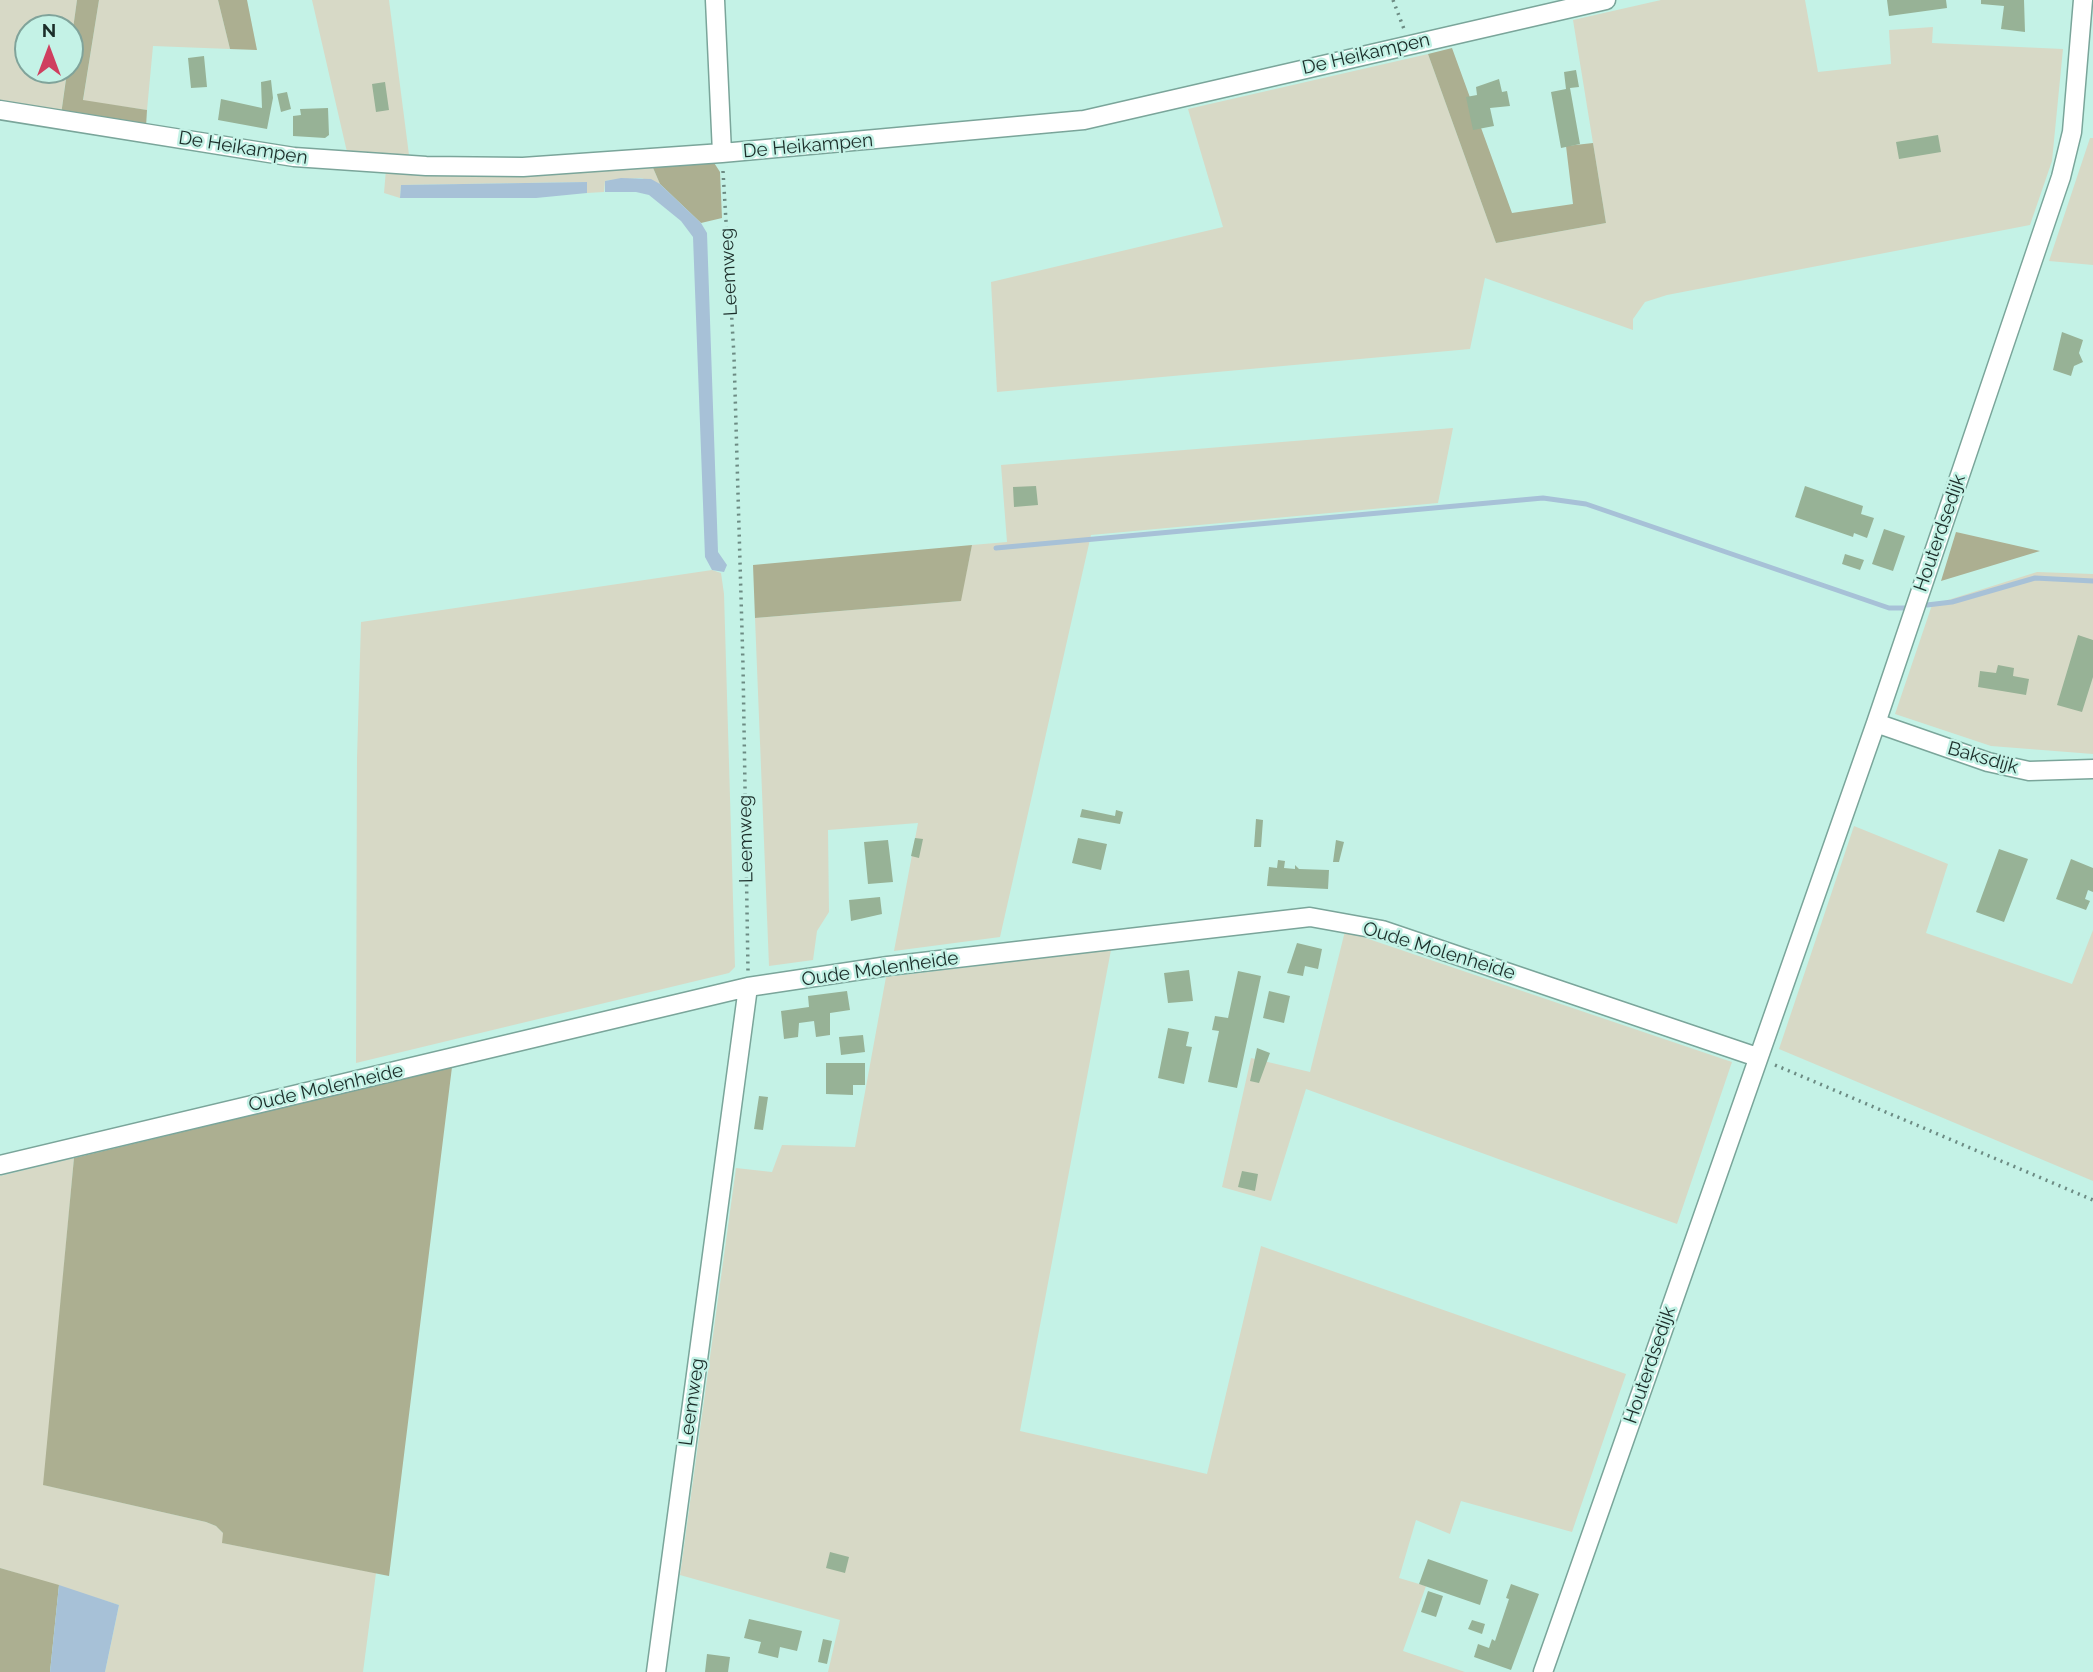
<!DOCTYPE html>
<html>
<head>
<meta charset="utf-8">
<style>
	body { margin:0 }
	#map { position:relative; width:2093px; height:1672px; overflow:hidden; background:#c4f2e6; font-family:Raleway,sans-serif }
	canvas { display:block }
	.north { position:absolute; left:14px; top:14px; width:70px; height:70px; box-sizing:border-box; background:#c4f2e6; border:2px solid #80a39a; border-radius:50%; rotate:0deg; font-size:19px; font-weight:700; line-height:28px; text-align:center; color:#1b2d29 }
	.north::after { content:''; display:block; margin:auto; width:24px; height:32px; background:#cf3f5f; clip-path:polygon(50% 0,100% 100%,50% 72%,0 100%) }
</style>
</head>
<body>
<div id="map">
<canvas width="2093" height="1672"></canvas>
<div class="north">N</div>
</div>
<script>
const context = document.querySelector('canvas').getContext('2d');
context.lineJoin = 'round';
function fillPath(path, color) { context.fillStyle = color; context.fill(path, 'evenodd'); }
const toPath = rows => new Path2D(rows.map(r => 'M' + r).join(''));
function strokePath(path, color, width, dash) { context.strokeStyle = color; context.lineWidth = width; context.lineCap = dash ? 'butt' : 'round'; context.setLineDash(dash || []); context.stroke(path); }
function label(font, color, halo, rows, align = 'center') {
  context.font = font + ' Raleway,sans-serif'; context.lineWidth = 5; context.setLineDash([]); context.textBaseline = 'middle'; context.strokeStyle = halo; context.fillStyle = color; for (const [text, x, y, turn = 0] of rows) {
    context.save(); context.translate(x, y); context.rotate((+turn || 0) * Math.PI / 180); context.textAlign = isNaN(turn) ? turn : align; if (halo) context.strokeText(text, 0, 0); context.fillText(text, 0, 0); context.restore();
  }
}
const green = toPath([
	[0,0,77,0,70,50,70,28,28,28,28,70,67,70,61,115,0,105],
	[99,0,218,0,230,49,153,46,147,110,83,101],
	[312,0,389,0,409,155,347,152],
	[1661,0,1805,0,1818,72,1891,64,1889,30,1933,27,1932,43,2063,49,2052,161,2030,225,1667,295,1645,302,1633,319,1633,330,1485,278,1470,349,997,392,991,282,1223,227,1188,109,1428,54,1496,243,1606,223,1573,20],
	[2090,138,2093,138,2093,265,2049,261],
	[651,163,660,184,641,178,611,180,605,181,604,192,587,193,586,182,401,185,400,198,384,193,386,169],
	[1453,428,1438,503,1091,535,1000,937,894,951,918,823,828,830,829,912,817,931,813,960,769,966,755,618,960,601,972,545,1007,542,1001,465],
	[712,570,721,573,724,594,735,967,729,973,356,1063,357,758,361,622],
	[2037,572,2093,574,2093,754,1991,746,1895,714,1932,605],
	[1854,826,1948,864,1926,933,2072,984,2093,930,2093,1181,1779,1049],
	[1345,931,1732,1062,1677,1224,1306,1089,1271,1201,1222,1187,1251,1058,1310,1072],
	[1111,950,1020,1431,1207,1474,1261,1246,1626,1374,1572,1532,1461,1501,1450,1534,1416,1520,1399,1578,1426,1586,1403,1651,1465,1672,828,1672,840,1620,680,1575,736,1168,772,1172,782,1145,855,1147,886,977],
	[74,1158,44,1485,206,1522,216,1526,223,1533,223,1543,376,1573,363,1672,105,1672,119,1605,0,1568,0,1176]
]);
const forest = toPath([
	[77,0,99,0,83,100,147,110,146,127,61,115],
	[218,0,247,0,257,50,230,49],
	[1452,48,1512,213,1573,204,1566,146,1593,143,1606,223,1496,243,1428,54],
	[711,158,720,172,722,218,701,223,660,184,651,163],
	[1956,532,2040,551,1941,581],
	[972,545,961,601,755,618,753,565],
	[452,1067,389,1576,222,1543,223,1533,216,1526,206,1522,43,1485,74,1158],
	[0,1568,59,1585,50,1672,0,1672]
]);
const water = toPath([
	[621,178,651,179,660,184,701,223,707,233,718,552,727,565,724,572,712,570,705,557,693,237,681,221,649,195,636,192,605,192,605,181],
	[587,182,587,193,536,198,400,198,401,185],
	[59,1585,119,1605,105,1672,50,1672]
]);
const stream = toPath([
	[996,548,1543,498,1586,504,1889,608,1906,608],
	[1927,605,1952,602,2035,578,2093,581]
]);
const building = toPath([
	[1887,0,1946,0,1947,8,1889,16],
	[1981,0,2024,0,2025,32,2001,29,2004,6,1981,4],
	[204,56,207,87,191,88,188,58],
	[1576,70,1579,87,1570,88,1580,144,1561,148,1551,92,1566,89,1564,72],
	[1499,79,1502,92,1507,91,1510,106,1490,108,1494,126,1473,130,1466,97,1477,95,1476,87],
	[271,80,273,98,267,129,218,120,221,99,262,108,261,82],
	[385,82,389,110,376,112,372,84],
	[287,92,291,109,281,112,277,94],
	[328,108,329,135,325,138,293,136,293,116,301,115,300,109],
	[1938,135,1941,152,1899,159,1896,142],
	[2062,332,2083,340,2079,353,2083,362,2074,366,2071,376,2053,370],
	[1036,486,1038,505,1014,507,1013,487],
	[1805,486,1863,506,1861,514,1874,518,1867,538,1854,533,1853,537,1795,517],
	[1884,529,1905,536,1893,571,1872,564],
	[1845,554,1864,560,1860,570,1842,564],
	[2078,635,2093,640,2093,677,2082,712,2057,705],
	[1998,665,2014,668,2013,676,2029,679,2026,695,1978,687,1980,671,1996,673],
	[1082,809,1115,816,1116,810,1123,812,1120,824,1080,817],
	[1256,819,1263,820,1261,847,1254,847],
	[915,838,923,839,919,858,911,856],
	[1078,838,1107,844,1101,870,1072,863],
	[888,840,893,882,868,884,864,842],
	[1336,840,1344,842,1339,862,1333,862],
	[1999,849,2028,859,2004,922,1976,912],
	[2071,859,2093,868,2093,892,2088,890,2085,899,2090,901,2086,910,2056,899],
	[1278,860,1285,861,1284,868,1295,869,1295,865,1299,869,1329,870,1328,889,1267,886,1269,867,1277,868],
	[880,897,882,914,851,921,849,900],
	[1297,943,1322,949,1318,969,1305,966,1303,976,1287,973],
	[1189,970,1193,1001,1168,1003,1164,973],
	[1238,971,1261,976,1237,1088,1208,1082,1219,1031,1212,1030,1215,1016,1228,1018],
	[847,991,850,1010,830,1013,830,1035,816,1037,814,1021,799,1023,798,1037,784,1039,781,1011,809,1007,808,996],
	[1269,991,1290,996,1284,1023,1263,1018],
	[1168,1028,1189,1032,1186,1046,1192,1047,1184,1084,1158,1078],
	[863,1035,865,1052,841,1055,839,1037],
	[1257,1048,1270,1053,1259,1083,1250,1081],
	[826,1063,865,1063,865,1085,853,1085,853,1095,826,1094],
	[759,1096,768,1097,763,1130,754,1129],
	[1242,1171,1258,1174,1255,1191,1238,1187],
	[830,1552,849,1557,845,1573,826,1568],
	[1428,1559,1488,1580,1480,1605,1419,1584],
	[1511,1584,1539,1594,1511,1670,1474,1657,1478,1644,1489,1648,1492,1639,1495,1641,1509,1599,1506,1598],
	[1428,1591,1443,1596,1436,1617,1421,1612],
	[749,1619,802,1631,797,1651,780,1647,778,1658,758,1653,761,1642,744,1638],
	[1472,1620,1485,1624,1482,1634,1468,1629],
	[823,1639,832,1641,827,1664,818,1662],
	[707,1654,730,1657,728,1672,705,1672]
]);
const path = toPath([
	[1393,0,1404,29],
	[723,171,734,356,743,665,748,971],
	[1775,1065,2093,1200]
]);
const minor = toPath([
	[715,0,722,153],
	[0,110,294,157,426,166,523,167,722,153,1084,120,1606,0],
	[1876,723,1988,762,2029,771,2093,769],
	[0,1165,748,987,888,966,1310,917,1382,930,1757,1057],
	[656,1672,748,987],
	[1543,1672,1876,723,2061,177,2072,132,2083,0]
]);
const streetNames = [
	["De Heikampen",1366,54,-13],
	["De Heikampen",808,146,-5],
	["De Heikampen",243,148,9],
	["Leemweg",729,272,-93],
	["Houterdsedijk",1940,533,-71],
	["Baksdijk",1983,758,16],
	["Leemweg",746,839,-91],
	["Oude Molenheide",1439,951,17],
	["Oude Molenheide",880,969,-8],
	["Oude Molenheide",326,1088,-13],
	["Houterdsedijk",1650,1365,-71],
	["Leemweg",692,1402,-82]
];
fillPath(green, '#d7d9c6');
fillPath(forest, '#acaf91');
fillPath(water, '#a7c1d7');
strokePath(stream, '#a7c1d7', 5);
fillPath(building, '#97b296');
strokePath(minor, '#7aa59a', 21);
strokePath(path, '#6c8b83', 3.5, [2, 5]);
strokePath(minor, '#fff', 18);
label('19px', '#1b2d29', '#c4f2e6', streetNames);
</script>
</body>
</html>
